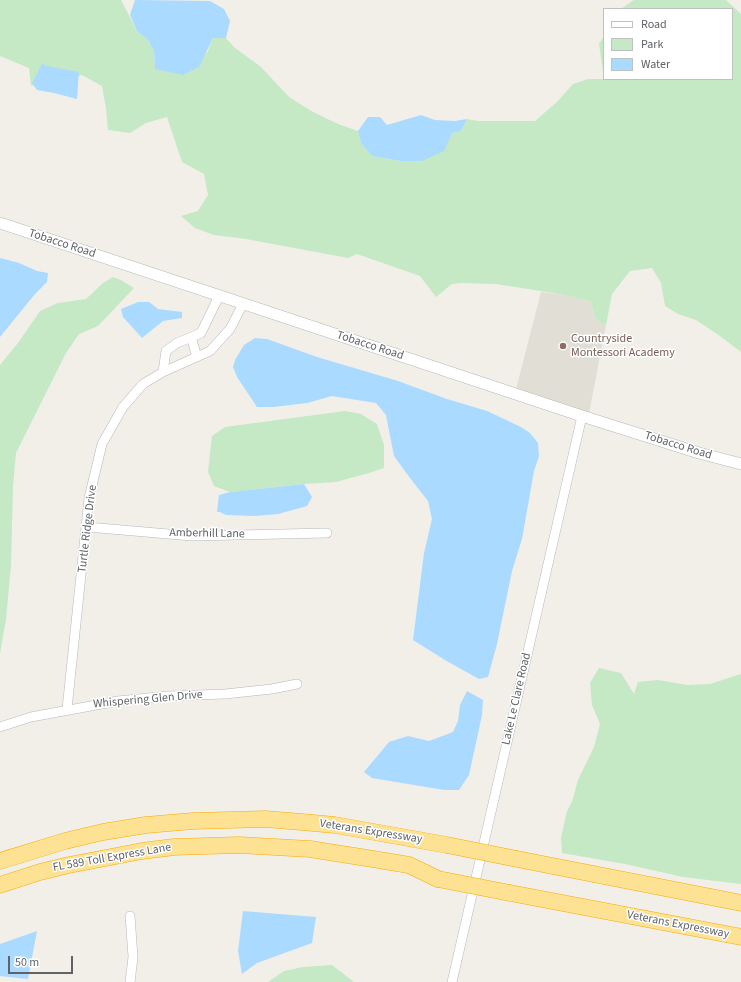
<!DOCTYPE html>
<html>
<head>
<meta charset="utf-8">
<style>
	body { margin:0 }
	#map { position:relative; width:741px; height:982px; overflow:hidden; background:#f1efe8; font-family:"Source Sans 3",sans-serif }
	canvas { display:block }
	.legend { position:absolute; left:603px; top:8px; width:130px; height:72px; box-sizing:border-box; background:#fff; border:1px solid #bfc1c3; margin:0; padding:5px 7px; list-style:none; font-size:12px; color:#5f6368 }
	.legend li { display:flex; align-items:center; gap:8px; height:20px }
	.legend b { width:20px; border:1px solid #bfc1c3 }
	.scale { position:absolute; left:8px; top:956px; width:65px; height:18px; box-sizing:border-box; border:2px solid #5f6368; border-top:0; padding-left:5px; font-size:12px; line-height:14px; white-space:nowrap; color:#5f6368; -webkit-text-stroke:3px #fff; paint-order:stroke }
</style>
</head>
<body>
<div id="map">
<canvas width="741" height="982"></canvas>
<ul class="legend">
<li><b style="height:5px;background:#fff"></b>Road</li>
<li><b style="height:11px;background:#c5e8c5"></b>Park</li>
<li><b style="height:11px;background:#aadaff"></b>Water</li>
</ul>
<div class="scale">50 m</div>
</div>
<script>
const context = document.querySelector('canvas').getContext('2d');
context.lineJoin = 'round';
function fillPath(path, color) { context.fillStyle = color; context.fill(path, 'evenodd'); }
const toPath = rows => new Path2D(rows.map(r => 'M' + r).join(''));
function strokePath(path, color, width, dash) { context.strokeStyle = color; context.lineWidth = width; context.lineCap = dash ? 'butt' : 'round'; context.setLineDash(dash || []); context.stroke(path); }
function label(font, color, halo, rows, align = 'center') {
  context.font = font + ' "Source Sans 3",sans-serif'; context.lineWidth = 3; context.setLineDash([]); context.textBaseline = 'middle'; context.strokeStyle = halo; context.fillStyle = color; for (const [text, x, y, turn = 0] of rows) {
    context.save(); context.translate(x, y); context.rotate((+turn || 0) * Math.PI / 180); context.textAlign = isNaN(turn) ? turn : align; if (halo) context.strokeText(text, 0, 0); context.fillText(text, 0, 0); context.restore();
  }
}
const education = toPath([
	[541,292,566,295,591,302,596,320,606,325,587,424,514,397]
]);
const green = toPath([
	[0,0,121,0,137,31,148,40,154,51,155,69,207,53,213,38,226,38,234,47,261,67,289,97,313,112,338,124,358,131,361,143,372,156,400,161,422,161,452,133,461,131,467,119,478,121,535,121,557,102,573,84,588,79,732,79,732,9,621,9,634,0,726,0,741,14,741,352,720,336,696,320,678,314,665,306,661,283,652,268,630,271,612,294,606,325,596,320,591,302,566,295,496,284,461,283,452,284,436,297,420,276,357,254,348,258,246,239,214,235,195,228,181,216,198,211,208,195,204,174,182,162,167,117,146,123,130,133,108,130,106,108,102,86,82,75,68,78,47,90,31,85,29,68,0,56],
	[604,36,604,78,599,44],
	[113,277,121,280,134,288,98,326,79,334,66,353,16,453,13,486,11,566,6,619,0,654,0,365,18,343,40,311,58,303,86,299,103,283],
	[345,411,361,414,377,424,384,445,384,468,369,473,336,482,304,484,230,492,214,486,208,472,212,436,225,427],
	[599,668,621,673,634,694,638,682,658,680,687,685,710,684,741,674,741,884,683,877,625,864,562,853,561,838,567,811,572,802,578,780,594,747,600,724,592,705,590,683],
	[332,965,354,982,268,982,284,971,303,967]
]);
const water = toPath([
	[135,0,210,1,224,9,230,21,226,38,213,38,199,67,183,75,155,69,154,51,148,40,137,31,130,15],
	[42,64,47,66,79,72,77,99,54,93,37,90,32,83],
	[421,115,435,120,455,121,467,119,461,131,452,133,444,151,422,161,400,161,372,156,361,143,358,131,368,117,380,117,387,125],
	[0,258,19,263,37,271,48,273,47,282,35,294,0,337],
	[138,302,149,302,158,309,182,312,182,318,163,321,142,338,123,317,121,309],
	[255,338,267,339,317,357,398,381,447,399,487,411,521,427,530,433,538,443,539,456,534,471,522,539,512,571,497,644,488,677,479,679,445,660,413,640,424,553,432,519,428,501,410,478,394,456,386,415,376,403,332,396,307,403,273,407,257,407,237,377,233,367,235,360,244,345],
	[304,484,312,497,307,506,278,514,254,516,226,515,220,512,217,512,219,495,230,492],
	[467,691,483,700,482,715,469,775,459,790,444,790,372,778,364,772,389,742,408,736,429,741,453,732,458,721,460,705],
	[243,911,316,917,312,943,257,963,242,974,238,951],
	[37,931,28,979,0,976,0,944]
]);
const minor = toPath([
	[191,337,197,357],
	[163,372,166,351,177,343,201,333,219,296],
	[87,527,192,536,327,533],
	[67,709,89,498,102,444,123,407,143,384,163,372,210,351,230,329,243,304],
	[0,727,31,717,118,701,168,696,225,694,272,689,297,684],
	[130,916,133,957,130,982],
	[452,982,582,416]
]);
const tertiary = toPath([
	[0,223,582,416,699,453,741,464]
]);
const motorway = toPath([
	[517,859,741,903],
	[0,861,65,841,103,832,146,825,193,821,265,819,302,822,335,825,447,845],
	[0,885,40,872,69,865,142,851,174,847,239,845,310,849,373,859,409,865,438,879],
	[510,893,741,937]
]);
const motorwayBridge = toPath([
	[447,845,517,859],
	[438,879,510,893]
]);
const markers = [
	[563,346,4,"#8d6e63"]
];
const streetNames = [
	["Tobacco Road",62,244,18],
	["Tobacco Road",370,346,18],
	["Tobacco Road",678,446,17],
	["Turtle Ridge Drive",88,529,-83],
	["Amberhill Lane",207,534,1],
	["Lake Le Clare Road",517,699,-77],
	["Whispering Glen Drive",148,700,-5],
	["Veterans Expressway",371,832,9],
	["FL 589 Toll Express Lane",112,858,-10],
	["Veterans Expressway",678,925,11]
];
const educationNames = [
	["Countryside",571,339],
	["Montessori Academy",571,353]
];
fillPath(education, '#e1ded6');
fillPath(green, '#c5e8c5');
fillPath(water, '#aadaff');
strokePath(minor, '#b5b8bc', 10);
strokePath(tertiary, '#b5b8bc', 12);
strokePath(motorway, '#f9ab00', 17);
strokePath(minor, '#fff', 9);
strokePath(tertiary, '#fff', 11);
strokePath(motorway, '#fde293', 16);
strokePath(motorwayBridge, '#f9ab00', 17, []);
strokePath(motorwayBridge, '#fde293', 16);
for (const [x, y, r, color] of markers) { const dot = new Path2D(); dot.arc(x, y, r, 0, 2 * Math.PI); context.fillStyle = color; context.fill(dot); strokePath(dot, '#fff', 1.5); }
label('12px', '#5f6368', '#fff', streetNames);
label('12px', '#785e54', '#fff', educationNames, 'left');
</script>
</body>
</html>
